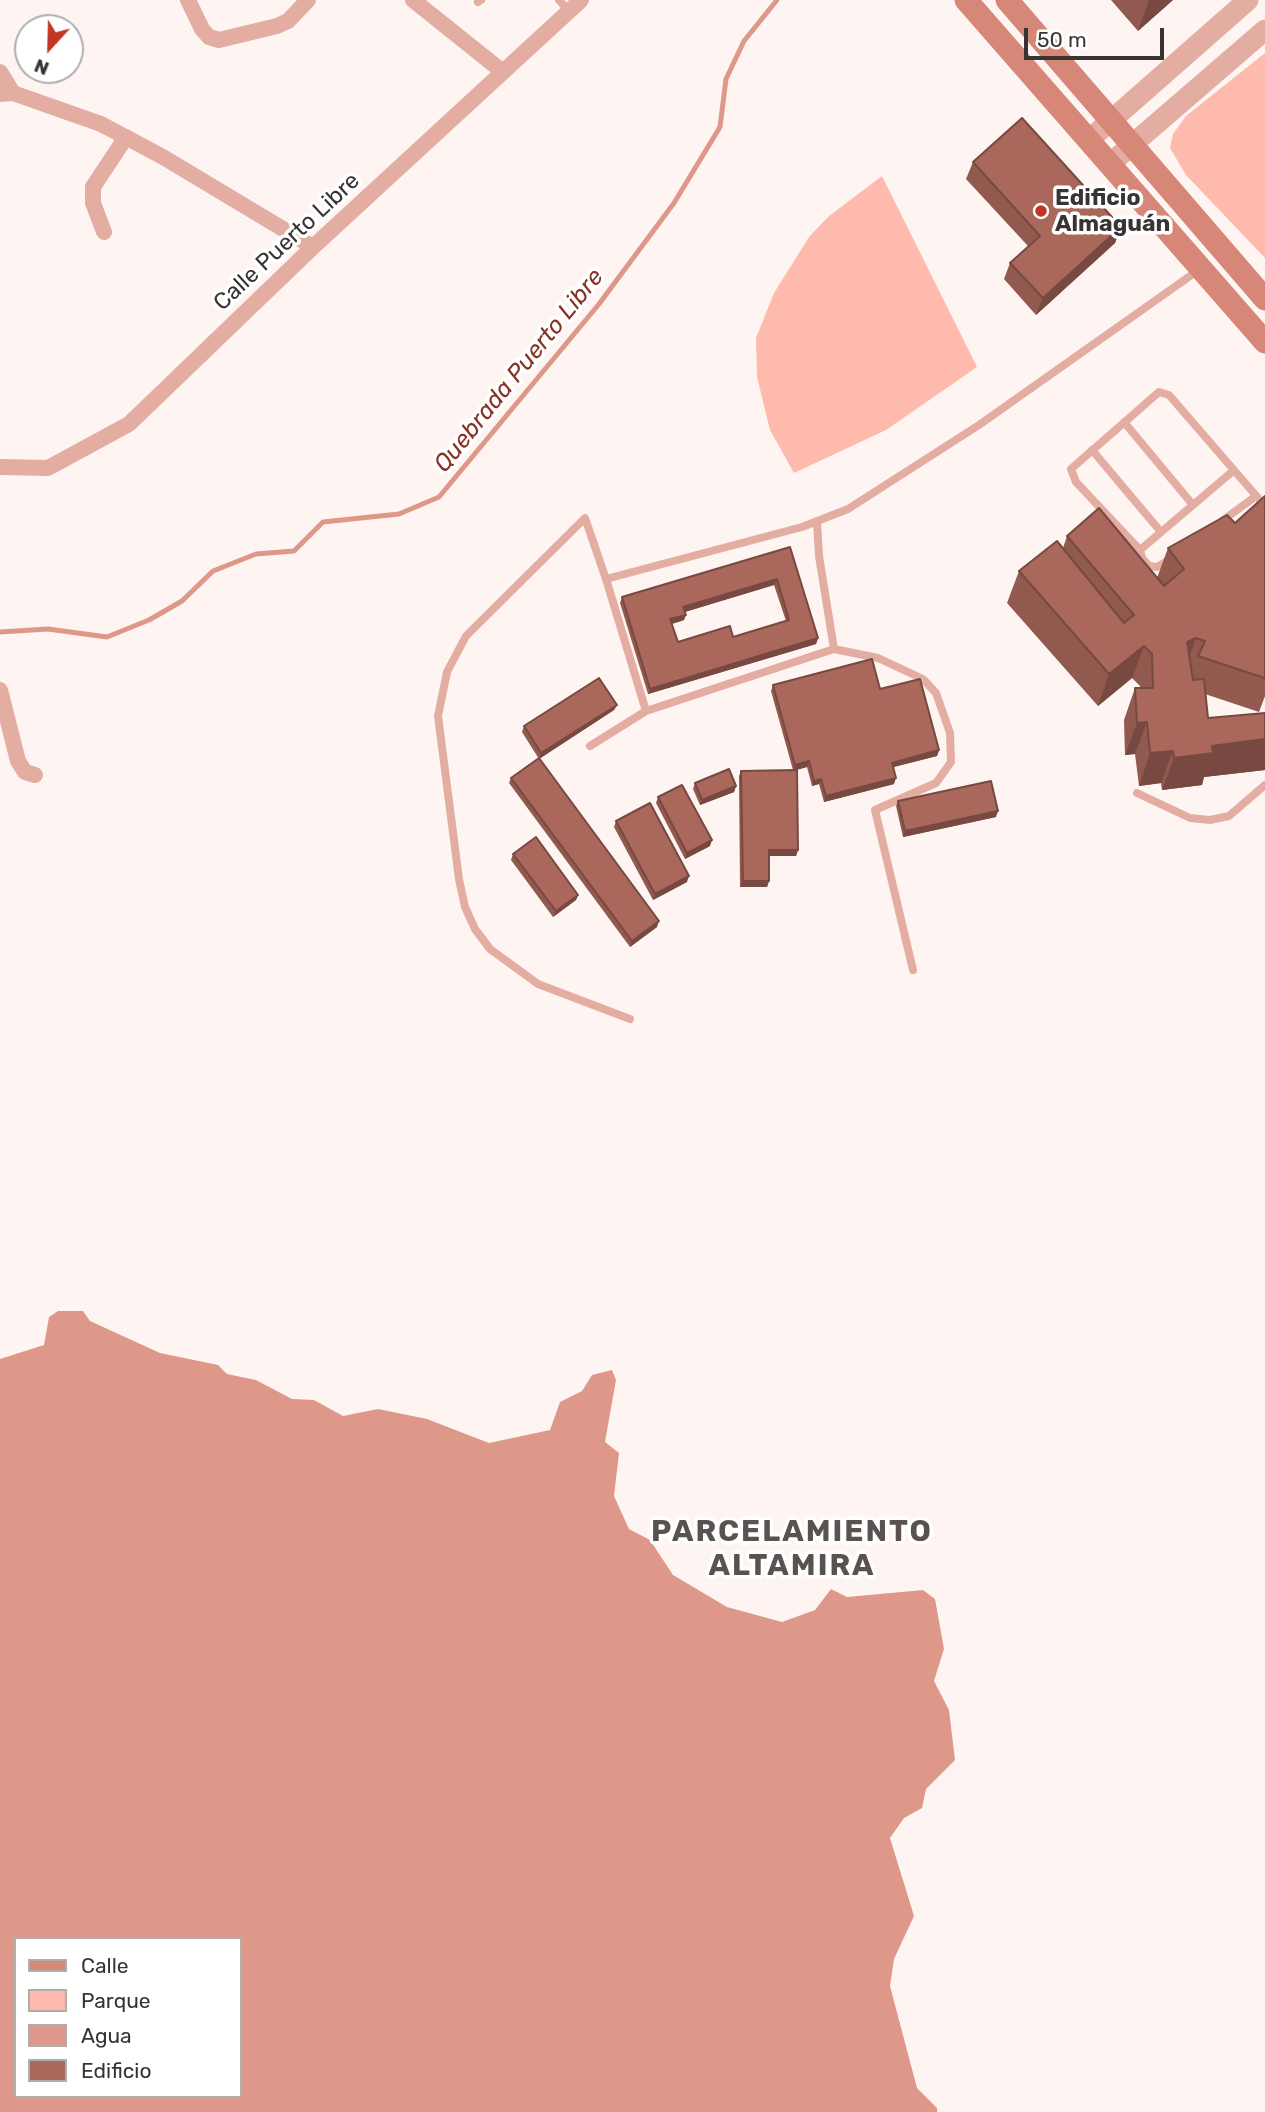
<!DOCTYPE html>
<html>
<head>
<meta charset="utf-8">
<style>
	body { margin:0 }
	#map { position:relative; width:1265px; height:2112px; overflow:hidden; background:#fef5f3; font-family:Rubik,sans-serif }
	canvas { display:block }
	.legend { position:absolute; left:14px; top:1937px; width:228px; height:161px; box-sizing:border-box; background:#fff; border:2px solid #afaeae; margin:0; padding:9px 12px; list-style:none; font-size:21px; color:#383434 }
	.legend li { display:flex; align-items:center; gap:14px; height:35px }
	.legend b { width:35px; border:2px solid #afaeae }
	.north { position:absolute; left:14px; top:14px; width:70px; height:70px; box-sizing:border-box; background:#fff; border:2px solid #afaeae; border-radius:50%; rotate:202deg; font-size:19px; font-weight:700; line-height:28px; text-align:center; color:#383434 }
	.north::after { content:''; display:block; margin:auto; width:24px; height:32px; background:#c23622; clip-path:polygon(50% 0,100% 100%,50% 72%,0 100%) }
	.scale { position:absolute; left:1024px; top:28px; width:140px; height:32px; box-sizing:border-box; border:4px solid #383434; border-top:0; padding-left:9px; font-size:21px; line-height:24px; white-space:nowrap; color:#383434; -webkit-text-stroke:5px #fff; paint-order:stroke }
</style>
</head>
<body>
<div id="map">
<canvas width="1265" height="2112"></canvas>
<ul class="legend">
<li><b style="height:9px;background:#d68778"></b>Calle</li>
<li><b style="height:19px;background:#febaad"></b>Parque</li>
<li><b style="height:19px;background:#de988a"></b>Agua</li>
<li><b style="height:19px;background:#aa685c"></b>Edificio</li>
</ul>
<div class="north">N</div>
<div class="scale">50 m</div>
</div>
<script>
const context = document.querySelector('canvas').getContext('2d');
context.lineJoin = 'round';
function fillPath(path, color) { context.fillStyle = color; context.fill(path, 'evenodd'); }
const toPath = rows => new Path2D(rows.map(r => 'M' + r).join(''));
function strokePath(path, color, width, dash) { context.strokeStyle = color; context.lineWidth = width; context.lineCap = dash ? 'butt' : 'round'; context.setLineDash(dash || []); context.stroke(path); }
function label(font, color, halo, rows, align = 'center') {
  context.font = font + ' Rubik,sans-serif'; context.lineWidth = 7; context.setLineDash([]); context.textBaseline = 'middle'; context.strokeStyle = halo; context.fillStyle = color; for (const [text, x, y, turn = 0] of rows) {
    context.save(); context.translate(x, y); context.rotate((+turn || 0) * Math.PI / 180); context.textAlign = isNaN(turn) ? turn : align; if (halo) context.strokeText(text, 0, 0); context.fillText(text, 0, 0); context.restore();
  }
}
const green = toPath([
	[1265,53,1265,258,1186,175,1170,148,1173,134,1186,116],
	[882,176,977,367,886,430,794,473,770,430,757,377,756,338,774,293,809,237,829,216]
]);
const water = toPath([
	[58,1311,83,1311,90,1321,160,1353,218,1365,227,1374,256,1380,292,1399,314,1400,343,1416,378,1409,427,1419,489,1443,550,1430,560,1402,582,1391,592,1375,612,1370,616,1380,605,1442,619,1453,614,1496,629,1529,650,1540,673,1575,727,1607,782,1622,815,1610,831,1589,847,1597,923,1590,935,1599,944,1649,934,1681,949,1710,955,1760,926,1789,922,1808,904,1818,890,1838,914,1916,894,1959,890,1986,917,2088,937,2108,937,2112,0,2112,0,1359,44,1345,49,1317],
	[16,1939,240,1939,240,2096,16,2096]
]);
const stream = toPath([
	[0,632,48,629,107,637,149,620,182,601,213,571,256,554,294,551,323,522,399,514,439,497,599,304,674,203,720,127,726,79,744,41,777,0]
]);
const service = toPath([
	[559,0,569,11],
	[478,2,481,0],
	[1124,422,1193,505],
	[1092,450,1161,532],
	[1222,521,1256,496],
	[1140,550,1076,482,1071,469,1159,392,1169,395,1265,506],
	[1169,560,1157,567,1149,566,1142,558,1140,550,1233,471],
	[606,579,585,518,466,636,447,672,438,716,459,879,465,907,475,929,490,949,538,984,630,1019],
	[834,649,878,658,923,679,936,693,950,733,951,762,936,783,875,810,913,970],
	[646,711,606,579,802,527,848,509,979,425,1200,269],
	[590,746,646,711,834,649,819,556,817,521],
	[1137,793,1190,818,1210,820,1229,816,1265,785]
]);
const minor = toPath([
	[188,0,202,29,209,37,219,40,277,26,288,21,308,0],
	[413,0,503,72],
	[0,72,13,93],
	[0,94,13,93,101,124,163,157,313,247],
	[104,232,93,203,93,187,126,137],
	[0,467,48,468,129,424,313,247,581,0],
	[0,690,18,761,25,772,35,775]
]);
const tertiary = toPath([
	[1090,139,1248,0],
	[1111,163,1265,30]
]);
const secondary = toPath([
	[966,0,1265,342],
	[1007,0,1265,299]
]);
const wall = toPath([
	[1111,0,1173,0,1138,31],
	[973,162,1121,227,1115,243,1036,315,1004,279,1010,263,1028,246,966,179],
	[1265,496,1265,696,1259,712,1205,694,1208,718,1265,713,1265,770,1204,777,1202,785,1162,790,1161,783,1139,786,1135,754,1125,755,1124,720,1135,688,1140,688,1140,686,1132,678,1098,706,1007,603,1019,571,1063,548,1067,536,1157,578,1168,548,1235,523],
	[790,547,818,638,816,644,648,694,620,603,622,597],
	[774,585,786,621,733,637,678,642,672,624,684,620,685,612],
	[773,685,880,689,939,750,937,756,893,767,894,784,824,802,819,784,812,786,807,767,795,770,798,850,796,856,769,856,769,881,767,887,740,887,739,776,741,771,793,770,771,691],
	[617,705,614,710,539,759,522,732,524,726],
	[511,778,657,927,630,947,509,783],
	[695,783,736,786,734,792,700,805,693,789],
	[658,797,710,846,685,859,656,803],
	[898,801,996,817,903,837,896,806],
	[616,821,687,882,653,900,614,827],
	[513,854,578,895,576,900,553,917,511,860]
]);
const shadedWall = toPath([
	[1149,0,1173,0,1138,31],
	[1121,227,1115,243,1036,315,1043,298],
	[777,579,774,585,681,613,683,607],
	[686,615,684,620,668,625,670,619],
	[818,638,816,644,648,694,650,689],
	[1196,638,1184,670,1187,642],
	[1144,646,1132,678,1098,706,1109,674],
	[617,705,614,710,539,759,541,753],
	[1147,722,1135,754,1125,755,1137,723],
	[1265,739,1265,770,1204,777,1202,785,1162,790,1174,758,1212,746],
	[939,750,937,756,890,768,892,763],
	[1173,751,1161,783,1139,786,1150,753],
	[809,761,807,767,793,771,795,765],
	[896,778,894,784,824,802,826,796],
	[821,779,819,784,812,786,814,781],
	[736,786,734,792,700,805,702,800],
	[998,811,996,817,903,837,905,831],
	[712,840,710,846,685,859,687,853],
	[769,850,798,850,796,856,767,856],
	[689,876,687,882,653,900,655,894],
	[743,881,769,881,767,887,740,887],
	[578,895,576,900,553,917,556,911],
	[659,921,657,927,630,947,632,941]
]);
const building = toPath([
	[1022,118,1121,227,1043,298,1010,263,1040,236,973,162,1022,118],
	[1265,496,1265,678,1198,656,1205,641,1196,638,1187,642,1193,680,1204,679,1208,718,1265,713,1265,739,1212,746,1213,753,1174,758,1173,751,1150,753,1147,722,1137,723,1135,688,1153,688,1152,654,1144,646,1109,674,1019,571,1057,541,1124,623,1134,615,1067,536,1099,508,1164,586,1184,569,1168,548,1227,515,1235,523,1265,496],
	[790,547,818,638,650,689,622,597,790,547],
	[777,579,789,620,733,637,730,626,678,642,670,619,686,615,683,607,777,579],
	[872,659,880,689,920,679,939,750,892,763,896,778,826,796,821,779,814,781,809,761,795,765,773,685,872,659],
	[599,678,617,705,541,753,524,726,599,678],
	[539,758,659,921,632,941,511,778,539,758],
	[729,769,736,786,702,800,695,783,729,769],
	[797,770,798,850,769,850,769,881,743,881,741,771,797,770],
	[991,781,998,811,905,831,898,801,991,781],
	[682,785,712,840,687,853,658,797,682,785],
	[650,803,689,876,655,894,616,821,650,803],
	[536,837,578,895,556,911,513,854,536,837]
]);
const markers = [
	[1041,211,7,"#c23622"]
];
const poiNames = [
	["Edificio",1055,198],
	["Almaguán",1055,224]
];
const streetNames = [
	["Calle Puerto Libre",287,242,-43]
];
const waterNames = [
	["Quebrada Puerto Libre",519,371,-51]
];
const districtNames = [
	["PARCELAMIENTO",792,1532],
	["ALTAMIRA",792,1566]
];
fillPath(green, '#febaad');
fillPath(water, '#de988a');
strokePath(stream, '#de988a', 5);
strokePath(service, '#e3ada2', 8);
strokePath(minor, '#e3ada2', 16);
strokePath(tertiary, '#e3ada2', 21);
strokePath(secondary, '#d68778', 23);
fillPath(wall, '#92594f');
fillPath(shadedWall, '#774940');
fillPath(building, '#aa685c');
strokePath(building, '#774940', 2);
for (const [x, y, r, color] of markers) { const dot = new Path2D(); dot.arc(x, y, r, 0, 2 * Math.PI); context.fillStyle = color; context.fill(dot); strokePath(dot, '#fff', 2.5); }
label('bold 23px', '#383434', '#fff', poiNames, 'left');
label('23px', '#383434', '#fff', streetNames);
label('italic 24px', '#863225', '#fff', waterNames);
context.letterSpacing = '2px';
label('bold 30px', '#595250', '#fff', districtNames);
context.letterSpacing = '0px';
</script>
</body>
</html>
